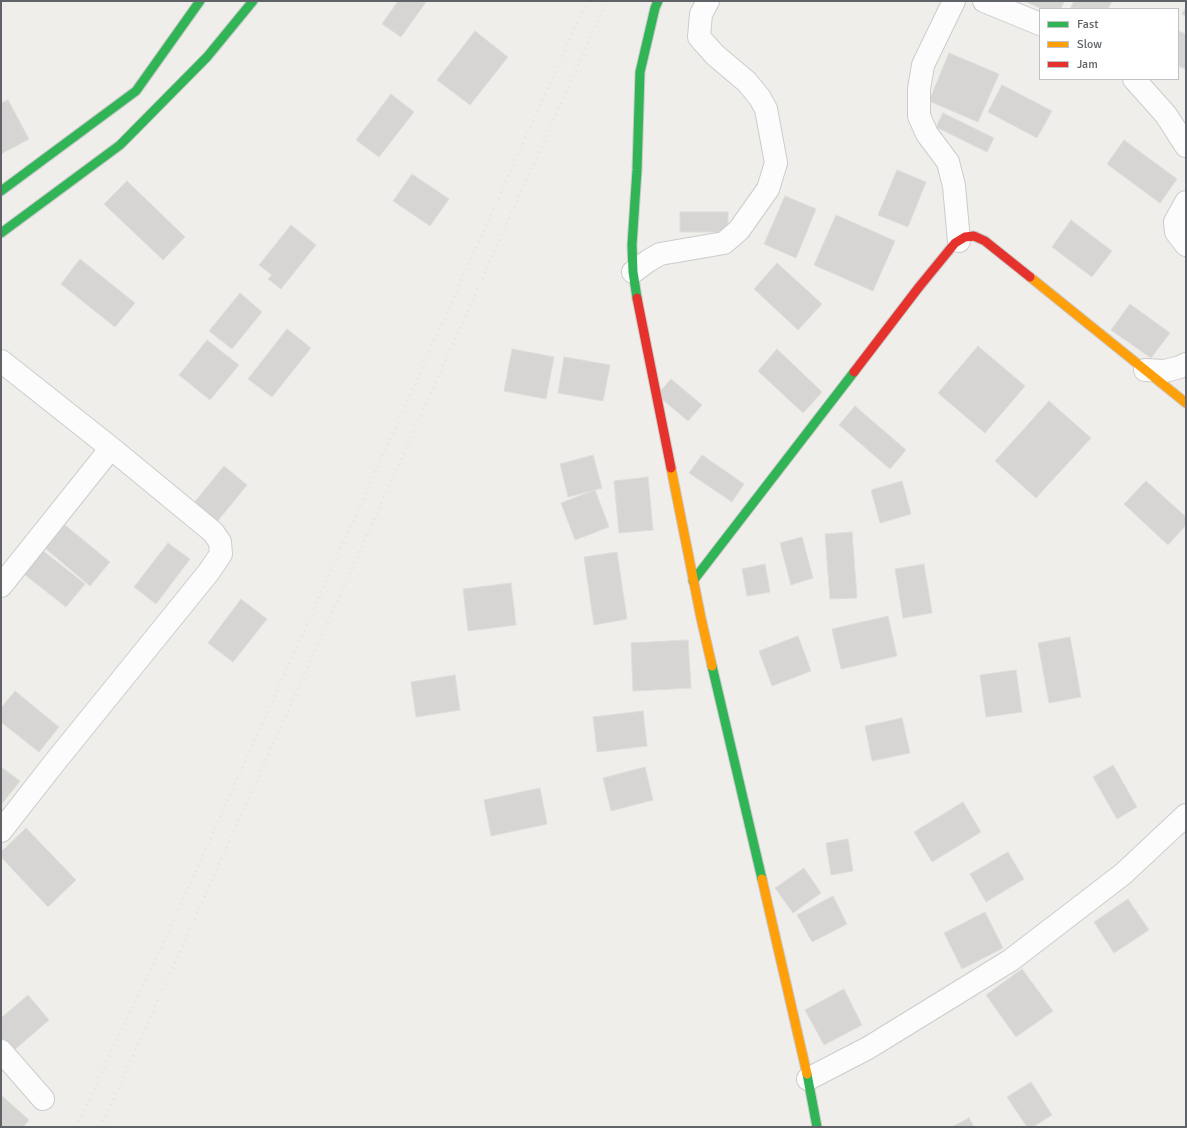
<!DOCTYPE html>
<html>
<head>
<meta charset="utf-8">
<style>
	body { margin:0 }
	#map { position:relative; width:1187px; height:1128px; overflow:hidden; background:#efeeea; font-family:Signika,sans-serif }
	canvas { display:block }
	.frame { position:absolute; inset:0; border:2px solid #5f6368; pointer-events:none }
	.legend { position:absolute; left:1039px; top:8px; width:140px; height:72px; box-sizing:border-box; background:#fff; border:1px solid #bfc1c3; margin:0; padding:5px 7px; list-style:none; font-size:12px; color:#5f6368 }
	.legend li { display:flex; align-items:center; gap:8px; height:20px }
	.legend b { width:20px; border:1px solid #bfc1c3 }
</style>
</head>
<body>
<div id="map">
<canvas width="1187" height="1128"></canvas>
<div class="frame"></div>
<ul class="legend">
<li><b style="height:5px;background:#30b455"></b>Fast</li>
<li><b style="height:5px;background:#ff9f0a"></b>Slow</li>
<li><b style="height:5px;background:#e5322d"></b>Jam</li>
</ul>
</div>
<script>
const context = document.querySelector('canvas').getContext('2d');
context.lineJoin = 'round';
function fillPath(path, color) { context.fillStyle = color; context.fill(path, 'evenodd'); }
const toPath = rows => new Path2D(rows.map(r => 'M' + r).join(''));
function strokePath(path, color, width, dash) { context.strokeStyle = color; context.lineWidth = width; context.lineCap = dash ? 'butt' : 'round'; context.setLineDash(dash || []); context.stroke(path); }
const building = toPath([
	[398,1,426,2,401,37,382,24,398,1],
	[1024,1,1064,1,1061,9,1042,9,1024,1],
	[1074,1,1112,1,1108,9,1070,9,1074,1],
	[1186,7,1186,16,1182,14,1186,7],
	[475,31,508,57,470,105,437,80,475,31],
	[1178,31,1186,34,1186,69,1178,66,1178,31],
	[949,53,999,74,978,122,929,101,949,53],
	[1002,85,1052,111,1037,138,988,112,1002,85],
	[391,94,414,112,379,157,356,140,391,94],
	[8,100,29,139,1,154,1,103,8,100],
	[943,113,994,138,987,152,936,127,943,113],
	[1124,140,1177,179,1160,203,1107,164,1124,140],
	[897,170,926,182,908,227,878,215,897,170],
	[412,174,449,199,430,226,393,201,412,174],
	[127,181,185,237,163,260,104,204,127,181],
	[785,196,816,209,796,258,764,244,785,196],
	[680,212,728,212,728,232,680,232,680,212],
	[836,215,895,241,873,291,814,265,836,215],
	[1071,220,1112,251,1092,277,1052,247,1071,220],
	[291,225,316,245,281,289,268,279,272,275,259,265,291,225],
	[80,259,135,303,115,327,61,284,80,259],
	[777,263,822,304,798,330,754,289,777,263],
	[240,293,262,312,232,349,209,331,240,293],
	[1130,304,1170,333,1151,358,1111,330,1130,304],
	[287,329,311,348,272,397,248,379,287,329],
	[207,340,239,365,210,400,179,375,207,340],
	[978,346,1025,386,985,433,938,393,978,346],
	[512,349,554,357,546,399,504,391,512,349],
	[777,349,822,392,803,413,758,371,777,349],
	[564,357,610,365,603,401,558,393,564,357],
	[671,379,702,405,688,421,657,395,671,379],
	[1049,401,1091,438,1036,498,995,461,1049,401],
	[855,406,906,450,890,469,839,425,855,406],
	[593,455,602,488,568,497,560,464,593,455],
	[702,455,744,484,732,502,689,473,702,455],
	[224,466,247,485,212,528,189,509,224,466],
	[648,477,653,530,619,533,614,481,648,477],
	[902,481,911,514,880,523,871,490,902,481],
	[1146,481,1186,517,1186,525,1168,545,1124,504,1146,481],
	[595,490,609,527,575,540,561,503,595,490],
	[65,525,110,562,90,586,45,548,65,525],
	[852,532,857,598,830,599,825,534,852,532],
	[802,537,813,578,791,585,780,543,802,537],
	[168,543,190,559,156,604,134,587,168,543],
	[42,550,85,584,66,607,24,574,42,550],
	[617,552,627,619,594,625,584,557,617,552],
	[765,564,770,592,747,596,742,569,765,564],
	[924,564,932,613,903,618,895,569,924,564],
	[511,583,516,625,468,631,463,589,511,583],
	[241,599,267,619,233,662,208,643,241,599],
	[888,616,897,656,841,669,832,629,888,616],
	[798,636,811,671,772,686,759,651,798,636],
	[1070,637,1081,697,1049,703,1038,643,1070,637],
	[688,640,691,688,633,691,631,643,688,640],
	[1016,670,1022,712,986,717,980,675,1016,670],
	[455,675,460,710,416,717,411,682,455,675],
	[15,691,59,727,39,752,1,722,1,708,15,691],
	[643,711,647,746,597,752,593,717,643,711],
	[902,718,910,753,872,761,865,726,902,718],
	[1113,765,1137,807,1117,819,1093,777,1113,765],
	[1,767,20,781,1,805,1,767],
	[645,767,653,800,611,811,603,778,645,767],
	[540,788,547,824,491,836,484,800,540,788],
	[963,802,981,832,932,862,914,832,963,802],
	[26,828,76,880,48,907,1,857,1,852,26,828],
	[848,839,853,871,831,875,826,843,848,839],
	[1008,852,1024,879,986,902,970,874,1008,852],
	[804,868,821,893,793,913,775,888,804,868],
	[833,896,847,924,812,942,797,915,833,896],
	[1128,899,1149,930,1114,953,1094,922,1128,899],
	[985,912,1003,948,962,969,944,933,985,912],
	[1022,969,1053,1011,1016,1037,986,995,1022,969],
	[844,989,862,1025,824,1045,805,1010,844,989],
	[28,995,49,1020,12,1052,1,1039,1,1018,28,995],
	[1031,1082,1052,1115,1033,1127,1027,1127,1007,1097,1031,1082],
	[1,1095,29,1120,23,1127,1,1127,1,1095],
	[969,1118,974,1127,952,1127,969,1118]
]);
const street = toPath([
	[954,1,923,65,919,89,919,116,927,134,948,162,954,186,959,241],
	[984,1,1040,24],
	[1134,79,1166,115,1186,146],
	[1186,202,1175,222,1176,232,1186,245],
	[633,272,648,261,660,254,724,243,739,230,768,189,776,163,766,109,760,98,747,82,715,55,699,37,701,14,708,1],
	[1,361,111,448,213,532,220,542,221,554,208,573,55,762,1,831],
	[1145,370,1165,371,1180,367,1186,364],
	[1,586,111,448],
	[1,1051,43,1099],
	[808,1079,868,1048,1011,960,1123,874,1186,815]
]);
const fast = toPath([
	[1,191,136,91,200,1],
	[1,233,120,145,207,57,253,1],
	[637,298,633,272,632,245,637,170,640,72,655,8,658,1],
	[693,581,854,372],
	[712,666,762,879],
	[807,1074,817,1127]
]);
const slow = toPath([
	[1030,277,1186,403],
	[671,468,701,618,712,666],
	[762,879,807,1074]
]);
const jam = toPath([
	[637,298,671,468],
	[854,372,919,287,955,243,965,237,974,236,985,241,1030,277]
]);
const rail = toPath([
	[76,1127,173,922,587,1],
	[101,1127,607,1]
]);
fillPath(building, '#d6d5d3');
strokePath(building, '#deddd9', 1);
strokePath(street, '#cbcccc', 24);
strokePath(fast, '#cacacb', 11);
strokePath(slow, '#cacacb', 11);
strokePath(jam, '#cacacb', 11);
strokePath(street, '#fdfcfc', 22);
strokePath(fast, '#30b455', 9);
strokePath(slow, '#ff9f0a', 9);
strokePath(jam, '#e5322d', 9);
strokePath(rail, '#e4e4e4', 3, [1, 5]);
</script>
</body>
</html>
